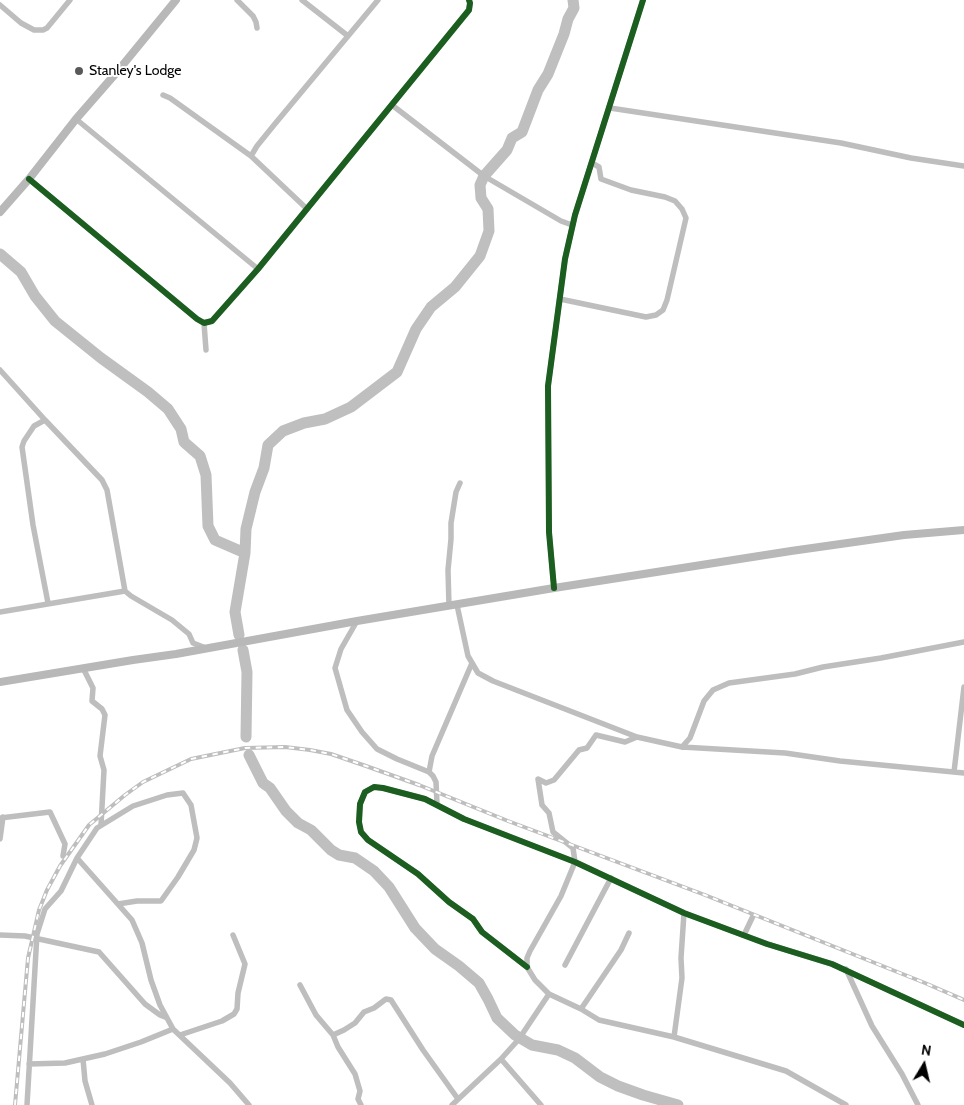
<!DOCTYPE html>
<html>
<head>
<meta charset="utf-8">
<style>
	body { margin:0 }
	#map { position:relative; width:964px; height:1105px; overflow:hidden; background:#fff; font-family:Cabin,sans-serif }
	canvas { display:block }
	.north { position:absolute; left:899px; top:1040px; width:50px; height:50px; -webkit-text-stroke:4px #fff; paint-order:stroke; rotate:9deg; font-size:14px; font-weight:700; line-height:20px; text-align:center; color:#000 }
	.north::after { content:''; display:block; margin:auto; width:18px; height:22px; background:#000; clip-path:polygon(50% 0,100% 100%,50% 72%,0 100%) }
</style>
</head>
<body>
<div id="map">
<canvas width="964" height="1105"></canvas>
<div class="north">N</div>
</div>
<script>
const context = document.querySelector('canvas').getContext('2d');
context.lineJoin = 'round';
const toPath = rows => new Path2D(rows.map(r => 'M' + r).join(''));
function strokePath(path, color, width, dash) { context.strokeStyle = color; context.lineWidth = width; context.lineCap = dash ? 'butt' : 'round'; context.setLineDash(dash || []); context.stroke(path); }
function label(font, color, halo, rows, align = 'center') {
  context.font = font + ' Cabin,sans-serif'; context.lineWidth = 4; context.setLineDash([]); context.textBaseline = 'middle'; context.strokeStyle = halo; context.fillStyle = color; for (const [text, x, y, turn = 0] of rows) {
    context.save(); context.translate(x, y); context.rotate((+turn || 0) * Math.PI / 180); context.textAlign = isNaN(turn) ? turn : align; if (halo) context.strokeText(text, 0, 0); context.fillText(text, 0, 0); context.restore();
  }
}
const river = toPath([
	[0,254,21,272,35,296,55,321,101,358,148,392,168,409,181,429,184,442,200,456,206,475,208,526,215,540,245,553],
	[239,635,235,612,245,553,246,529,255,492,264,468,268,445,283,431,304,423,325,419,351,407,397,372,416,329,431,307,455,287,480,256,489,231,488,209,481,198,480,185,484,176,507,150,512,138,522,132,538,90,548,74,564,34,568,19,574,8,573,0],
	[243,650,247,672,246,737],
	[249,755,263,783,270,788,286,811,298,823,311,830,331,850,339,855,355,858,374,871,389,887,415,928,435,949,459,966,479,983,488,999,497,1018,515,1035,532,1045,558,1050,575,1058,600,1077,618,1086,643,1095,678,1105]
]);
const street = toPath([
	[237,0,253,16,256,22,257,28],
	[302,0,348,36],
	[0,5,21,23,34,30,43,30,47,28,70,0],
	[163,95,170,98,251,156],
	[392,105,484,176,561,221,572,225],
	[610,108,841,143,911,158,964,166],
	[76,119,258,269],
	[29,179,197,319,204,323,212,321,258,269,469,10,470,3,469,0],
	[306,208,251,156,257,146,274,125,378,0],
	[560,299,646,317,656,315,663,310,667,300,686,218,682,209,675,201,665,197,631,190,601,179,599,167,592,163],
	[204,323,206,350],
	[0,370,45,420,102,480,107,490,125,591,131,596,172,620,189,634,193,643,206,648],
	[45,420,34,426,24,441,22,447,33,525,48,603],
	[554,588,549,532,548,386,565,259,575,215,643,0],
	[457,605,468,656,478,673,493,681,637,737,682,747,785,753,840,761,964,773],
	[449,606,448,570,451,539,451,523,456,492,460,483],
	[0,612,125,591],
	[357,621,341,649,335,668,347,710,362,732,377,749,397,759,429,772,433,776,436,782,437,804],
	[83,668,93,688,92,701,102,709,105,715,100,756,104,770,101,825],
	[637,737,625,742,596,735,587,748,579,750,554,780,546,783,538,779,542,805,549,813,553,832,573,848,575,862,561,896,530,951,527,958,527,967,535,980,549,994,581,1009,599,1020,674,1037,786,1071,846,1105],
	[682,747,690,738,704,701,713,690,729,683,795,674,823,667,881,658,964,642],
	[429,772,432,756,472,663],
	[954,772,964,687],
	[0,818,50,812,65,844,63,856],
	[0,839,3,817],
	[77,858,132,920,142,943,151,980,160,1005,173,1029,230,1083,249,1105],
	[0,935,25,936,99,952,145,1004,160,1015,165,1017],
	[744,935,753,916],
	[565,965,611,878],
	[527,967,482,932,473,919,449,902,418,874,368,840,361,832,359,822,360,804,365,792,374,787,383,788,425,799,464,819,575,862,684,913,767,944,832,964,964,1025],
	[846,969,872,1026,902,1074,918,1105],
	[300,985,316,1015,333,1035,338,1047,355,1074,360,1091,358,1099,361,1105],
	[581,1009,621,950,629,933],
	[180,1035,222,1021,234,1014,237,1009,238,993,245,964,233,935],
	[333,1035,344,1030,355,1023,364,1012,374,1008,386,999,391,1000,423,1050,458,1099],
	[674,1037,682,978,681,958,684,913],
	[83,1059,85,1081,92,1105],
	[501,1059,541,1105],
	[29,1064,65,1063,105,1054,141,1042,173,1029],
	[27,1105,37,934,45,909,61,891,77,858,97,828,133,806,167,795,183,793,191,805,197,838,194,850,178,877,161,901,137,901,118,904],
	[452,1105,501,1059,519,1039,549,994]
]);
const secondary = toPath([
	[0,212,29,179,76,119,117,72,176,0],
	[0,682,133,660,176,654,357,621,554,588,791,551,904,535,964,530]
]);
const rail = toPath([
	[15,1105,28,958,39,910,47,890,60,866,89,825,125,795,143,782,191,759,245,748,285,747,310,750,331,754,366,766,419,785,508,821,705,895,925,983,964,1000]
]);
const cycleway = toPath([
	[29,179,197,319,204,323,212,321,258,269,469,10,470,3,469,0],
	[554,588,549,532,548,386,565,259,575,215,643,0],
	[527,967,482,932,473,919,449,902,418,874,368,840,361,832,359,822,360,804,365,792,374,787,383,788,425,799,464,819,575,862,684,913,767,944,832,964,964,1025]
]);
const markers = [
	[79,71,5,"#595959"]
];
const poiNames = [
	["Stanley's Lodge",89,71]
];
strokePath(river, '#bfbfbf', 11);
strokePath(street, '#bebebe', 5.5);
strokePath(secondary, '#b8b8b8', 8);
strokePath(rail, '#bebebe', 4);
strokePath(rail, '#fff', 2, [5.5]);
strokePath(cycleway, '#1b5e20', 6);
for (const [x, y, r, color] of markers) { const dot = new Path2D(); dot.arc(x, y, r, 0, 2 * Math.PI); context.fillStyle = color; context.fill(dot); strokePath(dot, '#fff', 2); }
label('14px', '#000', '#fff', poiNames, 'left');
</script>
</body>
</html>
